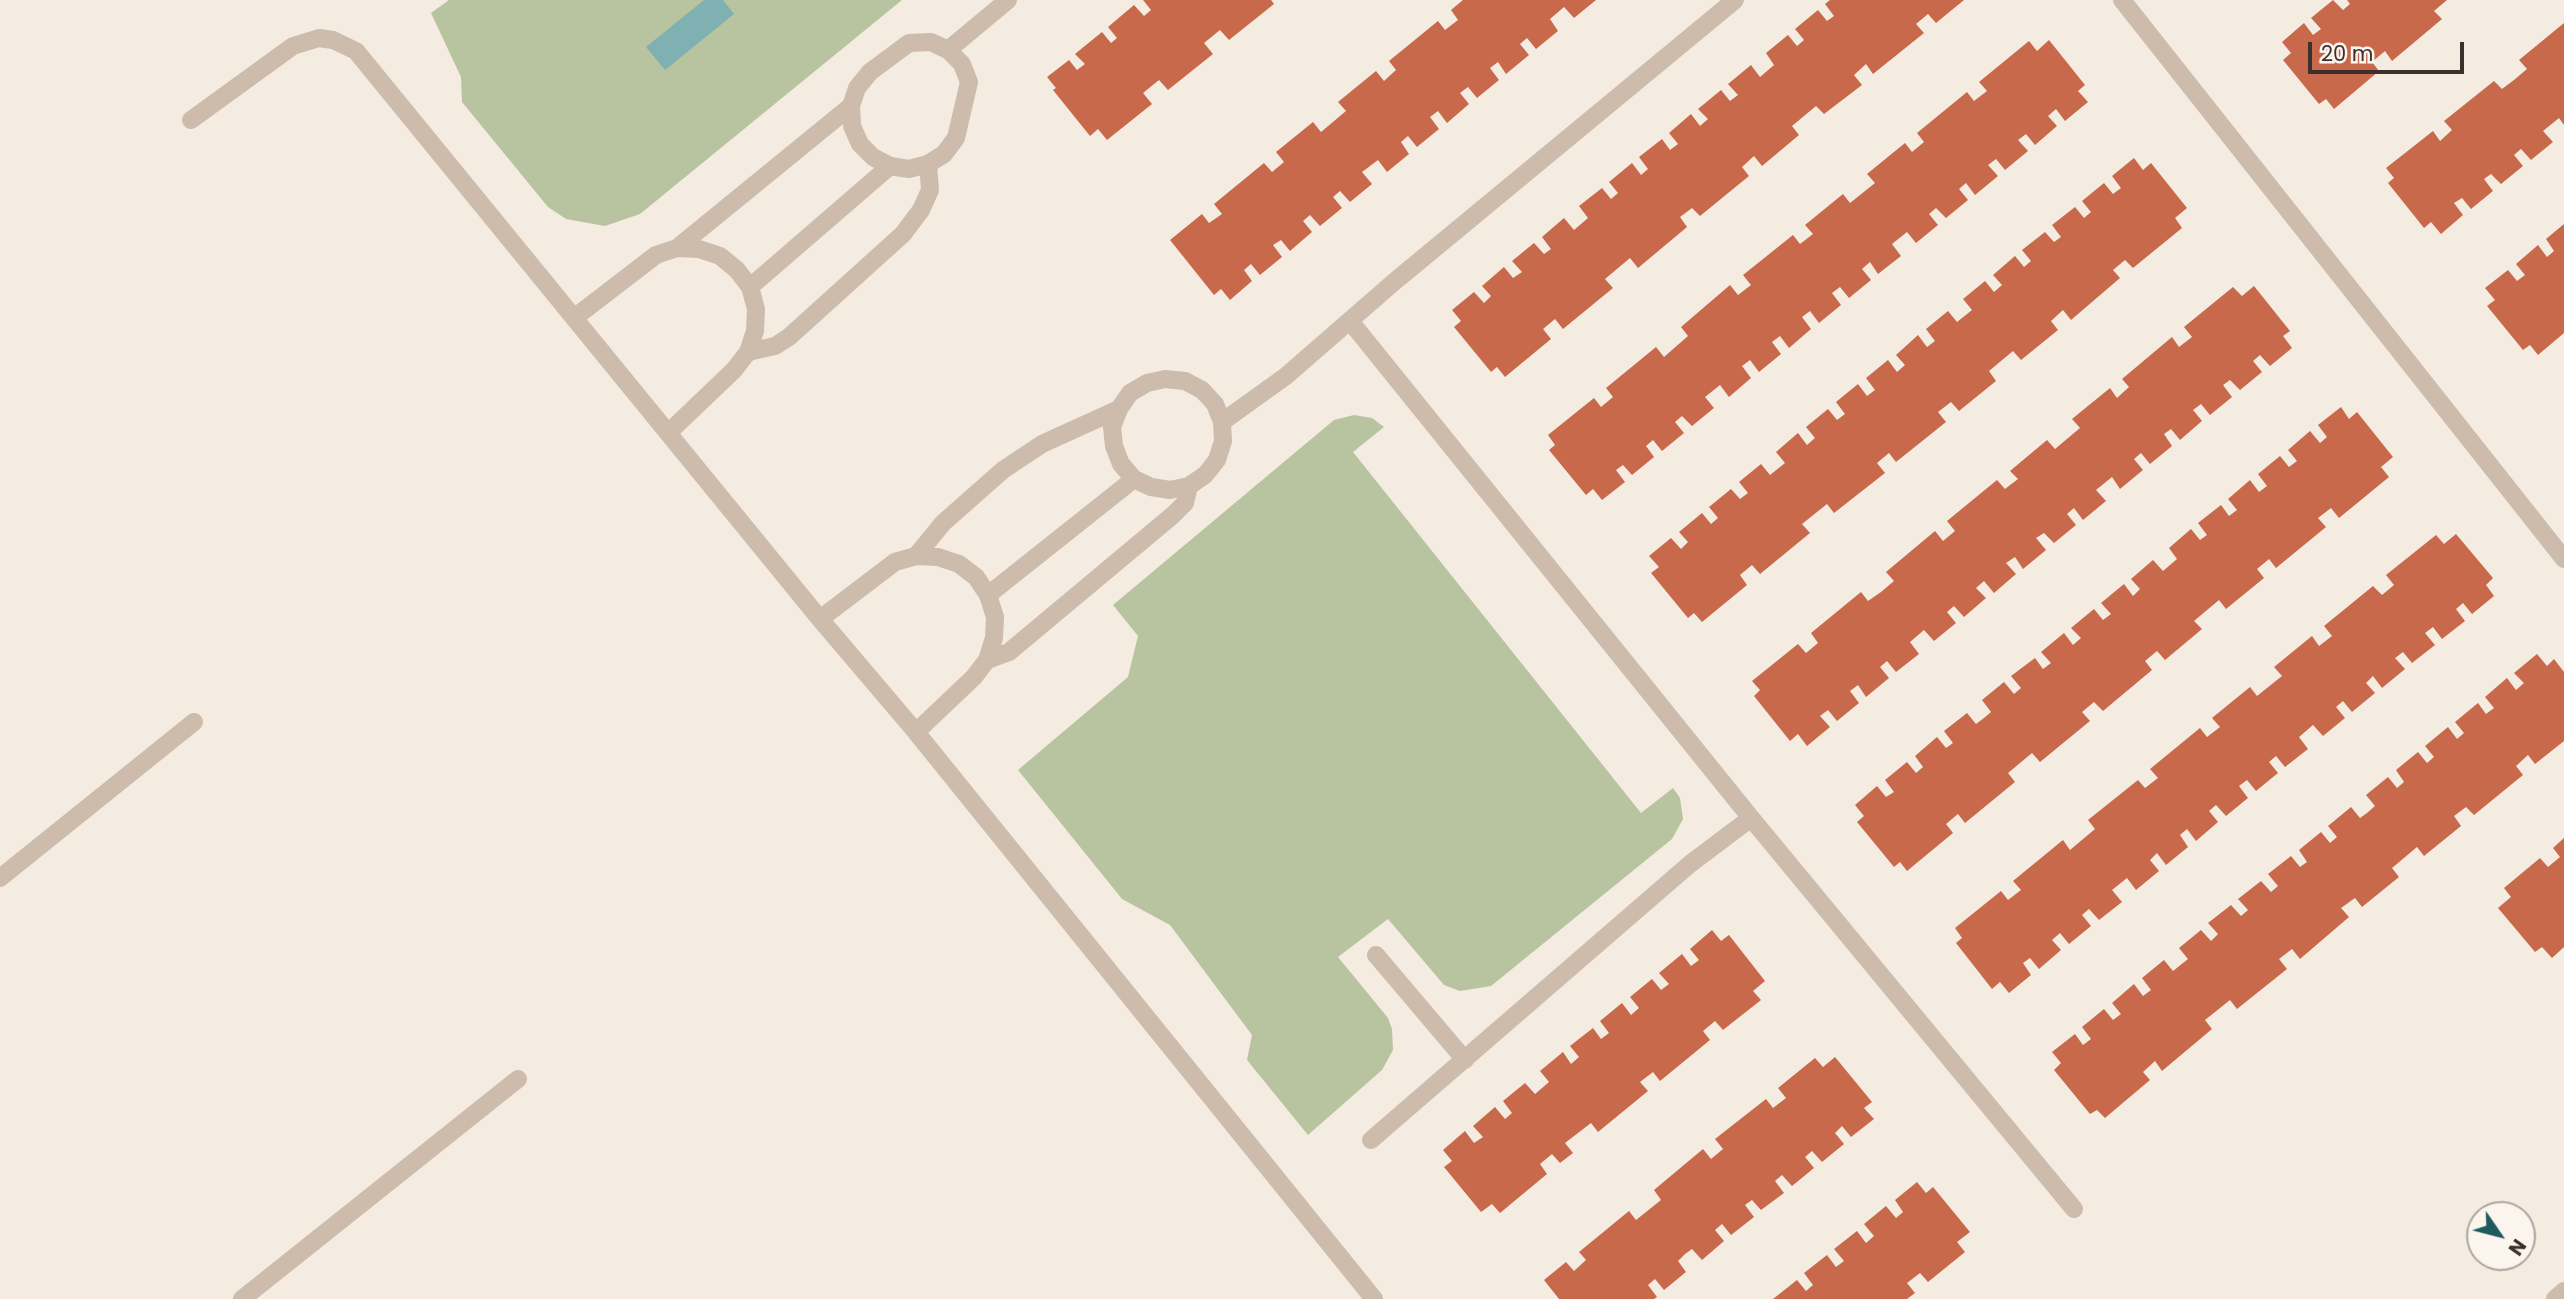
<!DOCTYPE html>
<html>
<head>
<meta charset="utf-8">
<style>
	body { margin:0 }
	#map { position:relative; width:2564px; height:1299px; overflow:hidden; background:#f4ebe1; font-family:Poppins,sans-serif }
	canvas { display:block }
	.north { position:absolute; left:2466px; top:1201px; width:70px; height:70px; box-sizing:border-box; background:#fbf5ee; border:2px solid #aea6a0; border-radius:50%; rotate:125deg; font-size:19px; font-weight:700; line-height:28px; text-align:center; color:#3b302b }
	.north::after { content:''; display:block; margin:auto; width:24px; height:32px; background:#1f5a5e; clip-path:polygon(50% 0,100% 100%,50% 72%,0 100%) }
	.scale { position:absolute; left:2308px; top:42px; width:156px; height:32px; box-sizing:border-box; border:4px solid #3b302b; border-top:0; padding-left:9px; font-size:21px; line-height:24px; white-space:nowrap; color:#3b302b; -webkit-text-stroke:5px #fbf5ee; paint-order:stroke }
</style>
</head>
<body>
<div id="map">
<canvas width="2564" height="1299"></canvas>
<div class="north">N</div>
<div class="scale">20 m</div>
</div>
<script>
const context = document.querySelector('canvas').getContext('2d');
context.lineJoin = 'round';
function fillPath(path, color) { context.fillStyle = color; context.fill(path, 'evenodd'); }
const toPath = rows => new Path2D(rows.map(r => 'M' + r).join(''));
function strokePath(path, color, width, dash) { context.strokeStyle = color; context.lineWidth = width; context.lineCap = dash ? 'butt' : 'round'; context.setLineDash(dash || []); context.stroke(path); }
const green = toPath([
	[449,0,902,0,640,214,605,226,566,219,548,207,462,102,461,77,431,13],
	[1354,415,1372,418,1384,427,1353,452,1641,813,1673,788,1680,798,1683,819,1672,839,1491,986,1460,991,1444,985,1388,919,1338,957,1388,1018,1392,1029,1393,1050,1382,1070,1308,1135,1247,1060,1252,1035,1170,925,1122,899,1018,770,1128,677,1138,636,1113,605,1334,420]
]);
const water = toPath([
	[704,0,723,0,734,14,665,70,646,47]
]);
const building = toPath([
	[1143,0,1271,0,1274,4,1229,40,1220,30,1204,43,1213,54,1168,90,1159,80,1143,93,1152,104,1107,140,1098,129,1090,136,1053,90,1056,88,1047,77,1069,60,1077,70,1085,64,1075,54,1102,32,1111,43,1117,38,1108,27,1134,5,1144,16,1151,10],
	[1463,0,1596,0,1574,18,1564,7,1550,19,1558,31,1536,49,1527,38,1520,44,1529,55,1506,74,1498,62,1490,68,1499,80,1477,98,1468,87,1460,93,1469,104,1447,123,1438,111,1430,117,1439,129,1417,147,1408,136,1401,142,1409,154,1387,172,1378,160,1362,172,1372,184,1350,202,1340,191,1333,197,1342,208,1320,226,1310,215,1303,221,1312,232,1290,251,1281,240,1273,245,1282,257,1260,275,1251,264,1244,270,1252,281,1230,300,1221,289,1214,295,1170,240,1202,214,1209,223,1222,214,1214,204,1264,163,1272,172,1284,162,1276,152,1313,122,1321,132,1346,111,1338,102,1376,71,1384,81,1396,70,1389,61,1438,21,1445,30,1458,20,1451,10],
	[1830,0,1964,0,1936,23,1928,14,1916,24,1924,33,1873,74,1866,64,1854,75,1862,85,1824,114,1816,106,1792,126,1799,135,1762,166,1754,156,1742,167,1749,176,1700,216,1692,208,1680,217,1687,227,1638,268,1630,258,1605,279,1613,288,1563,329,1555,319,1543,329,1551,339,1505,377,1497,367,1491,372,1454,327,1461,321,1452,310,1474,292,1484,303,1491,296,1482,286,1504,267,1513,278,1522,272,1512,261,1534,243,1544,254,1551,249,1542,237,1564,218,1574,230,1588,218,1579,206,1602,188,1611,199,1618,193,1609,182,1632,163,1641,175,1648,169,1639,157,1662,139,1670,150,1678,144,1669,133,1691,114,1700,126,1708,119,1698,109,1721,90,1730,101,1738,95,1728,84,1751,65,1760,77,1774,65,1766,53,1788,35,1797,46,1804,40,1795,29,1818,10,1827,21,1834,16,1825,4],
	[2333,0,2343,10,2350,4,2347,0,2447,0,2434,11,2442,19,2392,61,2385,51,2372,62,2379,71,2334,109,2326,99,2319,104,2283,60,2291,53,2282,42,2304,23,2313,35,2321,29,2311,18],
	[2564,23,2564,125,2559,118,2543,131,2553,142,2531,160,2521,149,2514,155,2523,166,2501,184,2491,174,2484,179,2493,191,2471,209,2462,198,2454,203,2463,215,2441,234,2431,222,2424,228,2388,183,2394,178,2386,168,2433,131,2440,141,2452,130,2444,121,2494,81,2502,89,2514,80,2527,69,2519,60],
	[2049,40,2085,85,2078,91,2088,102,2065,121,2056,109,2048,116,2057,126,2035,145,2026,134,2018,140,2028,151,2005,170,1996,159,1988,165,1998,176,1975,195,1966,183,1959,189,1968,200,1946,218,1936,208,1929,214,1938,225,1916,243,1907,232,1892,244,1901,256,1878,274,1870,262,1862,269,1871,280,1849,298,1840,287,1832,293,1841,305,1819,323,1810,311,1802,317,1811,329,1789,348,1780,336,1772,342,1781,354,1759,372,1750,360,1742,366,1751,378,1729,397,1720,385,1705,397,1714,408,1692,426,1682,416,1675,422,1684,433,1662,451,1653,440,1646,446,1654,457,1632,475,1623,465,1616,470,1625,482,1602,500,1593,489,1586,495,1549,450,1555,445,1548,435,1594,398,1601,407,1613,397,1606,388,1656,347,1664,357,1688,336,1681,327,1730,285,1738,295,1751,285,1743,275,1793,235,1800,244,1813,234,1805,225,1843,194,1850,203,1875,183,1867,174,1905,143,1912,152,1924,142,1917,133,1967,92,1974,101,1987,91,1979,82,2029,41,2037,51],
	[2134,158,2143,170,2151,163,2187,208,2175,218,2182,228,2133,268,2125,260,2113,270,2120,278,2071,320,2063,310,2051,321,2058,330,2021,360,2013,351,1989,371,1996,381,1959,411,1951,402,1938,412,1946,422,1896,462,1889,453,1877,463,1885,473,1834,513,1827,504,1802,524,1810,533,1760,574,1752,565,1740,575,1747,585,1702,622,1694,613,1688,618,1651,573,1659,567,1649,556,1671,538,1681,549,1688,542,1679,532,1702,513,1711,524,1718,518,1709,507,1731,489,1740,499,1748,493,1739,482,1761,464,1770,475,1785,463,1776,452,1798,433,1807,445,1815,438,1806,427,1828,409,1837,420,1845,414,1836,402,1858,384,1867,396,1875,390,1866,378,1888,360,1897,372,1905,365,1896,355,1918,335,1927,347,1935,341,1926,329,1948,311,1957,322,1972,310,1963,299,1985,281,1994,292,2002,285,1993,275,2015,256,2024,267,2031,261,2022,250,2045,232,2054,242,2061,237,2052,225,2075,207,2084,218,2091,212,2082,201,2104,183,2113,194,2121,188,2112,176],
	[2564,224,2564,333,2538,355,2530,345,2523,350,2487,306,2495,300,2485,288,2508,270,2517,281,2525,275,2516,264,2538,245,2547,257,2554,251,2546,239],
	[2254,286,2290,331,2283,336,2292,348,2270,366,2260,355,2253,361,2262,372,2240,390,2230,380,2223,385,2232,397,2210,415,2201,404,2193,410,2202,421,2180,440,2171,429,2164,434,2172,446,2150,464,2141,453,2134,459,2143,470,2120,489,2112,477,2096,490,2106,501,2083,520,2074,508,2067,514,2076,525,2054,543,2044,533,2036,538,2046,550,2023,569,2015,557,2006,563,2016,574,1994,593,1984,581,1976,588,1986,598,1964,617,1954,606,1947,612,1956,623,1934,641,1924,630,1910,642,1919,654,1896,672,1887,661,1880,667,1889,678,1866,697,1858,685,1850,691,1859,703,1837,721,1828,710,1820,716,1830,727,1807,746,1798,734,1790,741,1754,696,1760,690,1752,681,1798,644,1806,653,1818,643,1811,633,1861,592,1868,601,1881,592,1894,581,1886,572,1935,531,1943,541,1955,531,1947,521,1997,480,2005,489,2018,479,2010,471,2047,440,2055,449,2080,428,2072,419,2110,388,2117,398,2129,387,2122,379,2172,337,2179,347,2192,337,2184,327,2233,287,2242,296],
	[2341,407,2349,419,2357,412,2393,457,2381,467,2389,477,2339,518,2331,508,2318,518,2326,527,2276,568,2269,559,2257,569,2264,578,2226,609,2219,600,2194,621,2202,629,2165,660,2157,651,2145,661,2152,670,2103,711,2094,702,2082,712,2090,721,2040,762,2032,753,2008,773,2015,782,1965,823,1958,814,1946,824,1953,833,1907,871,1900,862,1894,867,1857,822,1864,816,1855,805,1877,786,1886,797,1894,792,1885,780,1907,762,1916,773,1923,767,1915,756,1937,737,1946,748,1953,743,1944,731,1967,713,1976,724,1984,718,1991,712,1982,700,2004,682,2014,694,2021,688,2011,676,2035,658,2043,669,2051,663,2041,652,2064,633,2073,645,2081,638,2071,628,2094,609,2103,620,2111,614,2101,603,2124,584,2133,596,2140,589,2131,579,2153,560,2163,571,2177,559,2169,548,2191,529,2200,540,2207,535,2198,523,2221,505,2229,516,2237,510,2228,499,2250,480,2259,492,2267,486,2258,474,2280,456,2289,467,2297,461,2288,450,2310,431,2320,443,2327,437,2318,425],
	[2456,534,2493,578,2486,585,2494,596,2472,614,2463,603,2456,609,2465,621,2442,639,2433,627,2425,633,2435,645,2412,663,2403,652,2395,658,2405,669,2382,688,2373,676,2366,683,2375,693,2352,712,2343,701,2336,707,2345,718,2323,736,2313,725,2299,737,2308,749,2285,767,2276,756,2269,762,2278,773,2256,791,2247,780,2239,786,2248,798,2226,816,2216,805,2209,811,2218,822,2196,841,2187,829,2180,835,2188,847,2166,865,2157,853,2150,860,2159,871,2136,890,2127,878,2112,890,2122,902,2099,920,2089,909,2082,915,2091,926,2069,944,2060,933,2052,940,2061,950,2039,969,2030,958,2023,963,2031,975,2009,993,2000,982,1992,989,1956,943,1962,938,1955,928,2001,891,2008,900,2021,890,2013,881,2063,840,2070,850,2095,829,2088,820,2138,780,2145,788,2158,778,2150,769,2200,728,2207,737,2220,727,2212,718,2250,687,2257,696,2282,676,2274,667,2312,636,2319,646,2332,636,2324,626,2373,586,2382,595,2394,585,2386,575,2436,535,2444,544],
	[2537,654,2547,666,2554,659,2564,672,2564,741,2535,764,2528,755,2516,766,2523,775,2474,815,2466,807,2454,816,2461,826,2424,856,2417,847,2392,868,2399,877,2362,907,2355,898,2341,908,2349,917,2300,959,2292,949,2279,959,2287,969,2237,1009,2230,1000,2205,1020,2212,1029,2162,1071,2155,1061,2143,1072,2150,1080,2105,1118,2097,1110,2090,1114,2054,1070,2061,1063,2052,1052,2075,1034,2083,1045,2091,1039,2082,1027,2104,1009,2113,1020,2121,1014,2112,1003,2134,984,2143,996,2151,990,2142,978,2164,960,2173,971,2188,959,2179,948,2201,930,2211,941,2218,934,2208,923,2231,905,2241,916,2248,910,2238,899,2261,881,2271,892,2278,886,2268,874,2291,856,2300,867,2307,862,2299,850,2321,832,2330,843,2337,837,2328,826,2351,807,2360,818,2367,813,2375,806,2366,795,2388,777,2397,788,2404,782,2396,770,2418,752,2427,763,2434,757,2425,746,2448,727,2457,739,2464,733,2455,722,2478,703,2486,714,2494,708,2485,697,2507,678,2516,690,2524,683,2514,673],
	[2564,838,2564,947,2552,958,2542,947,2535,952,2498,908,2511,897,2504,888,2540,858,2548,867,2560,857,2553,848],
	[1712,930,1721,941,1729,935,1765,981,1753,991,1761,1000,1723,1030,1715,1021,1703,1031,1710,1040,1660,1081,1653,1072,1640,1082,1648,1091,1598,1132,1591,1123,1565,1143,1573,1153,1560,1163,1552,1154,1540,1164,1547,1174,1500,1213,1492,1204,1481,1212,1444,1167,1452,1161,1443,1150,1465,1131,1474,1143,1483,1137,1473,1126,1495,1107,1505,1119,1512,1113,1503,1101,1525,1083,1535,1094,1549,1082,1540,1071,1563,1052,1571,1064,1579,1057,1570,1046,1593,1028,1601,1039,1609,1033,1600,1021,1622,1003,1631,1015,1639,1008,1630,997,1652,979,1661,990,1669,984,1659,973,1682,954,1691,966,1699,960,1690,949],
	[1835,1057,1872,1102,1864,1108,1874,1119,1851,1137,1842,1126,1835,1133,1844,1144,1822,1162,1812,1151,1805,1157,1814,1168,1792,1186,1782,1175,1775,1181,1784,1193,1761,1210,1752,1200,1745,1205,1754,1217,1731,1235,1722,1224,1715,1230,1724,1241,1702,1260,1692,1249,1685,1254,1678,1261,1686,1272,1664,1290,1655,1279,1648,1285,1657,1297,1654,1299,1559,1299,1544,1280,1566,1262,1574,1271,1586,1260,1579,1252,1629,1211,1636,1220,1661,1200,1654,1190,1703,1149,1711,1159,1723,1149,1715,1139,1766,1099,1773,1108,1786,1098,1778,1088,1815,1058,1823,1067],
	[1917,1182,1926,1193,1933,1187,1970,1232,1957,1242,1965,1252,1928,1282,1920,1273,1907,1283,1915,1293,1907,1299,1773,1299,1797,1280,1806,1291,1813,1285,1804,1273,1827,1255,1836,1267,1844,1261,1834,1249,1857,1231,1866,1243,1874,1236,1864,1224,1886,1206,1896,1218,1903,1212,1895,1200]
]);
const lane = toPath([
	[748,352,775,346,789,337,903,234,921,210,930,190,928,164],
	[987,660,1009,652,1173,515,1185,503,1189,486]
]);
const street = toPath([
	[2122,0,2564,559],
	[931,42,948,50,962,64,969,82,956,138,944,154,928,164,909,169,890,166,873,157,860,144,852,126,851,106,857,88,870,72,909,43,931,42],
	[948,50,1008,0],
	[191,120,293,46,319,38,333,40,356,51,820,619,916,732,1374,1299],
	[677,248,851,106],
	[750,287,890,166],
	[574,318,656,255,677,248,699,249,720,256,737,270,750,287,756,309,755,331,748,352,734,370,668,433],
	[1350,321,1751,818,2074,1209],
	[1222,422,1286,376,1394,282,1735,0],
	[916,556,943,523,1003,470,1042,444,1119,409,1130,393,1147,383,1165,379,1185,381,1202,390,1215,404,1222,422,1223,441,1217,460,1205,475,1189,486,1170,490,1151,487,1134,479,1121,464,1114,446,1112,427,1119,409],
	[988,595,1134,479],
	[820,619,895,562,916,556,938,557,959,564,976,577,988,595,995,617,994,638,987,660,974,677,916,732],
	[0,878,194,722],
	[1376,955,1465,1060],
	[1371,1140,1690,864,1751,818],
	[242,1299,518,1079],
	[2555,1299,2564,1291]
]);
fillPath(green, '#b8c4a0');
fillPath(water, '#7fb0b2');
fillPath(building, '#c8694b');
strokePath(lane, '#cdbbac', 18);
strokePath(street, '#cdbbac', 18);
</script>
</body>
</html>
